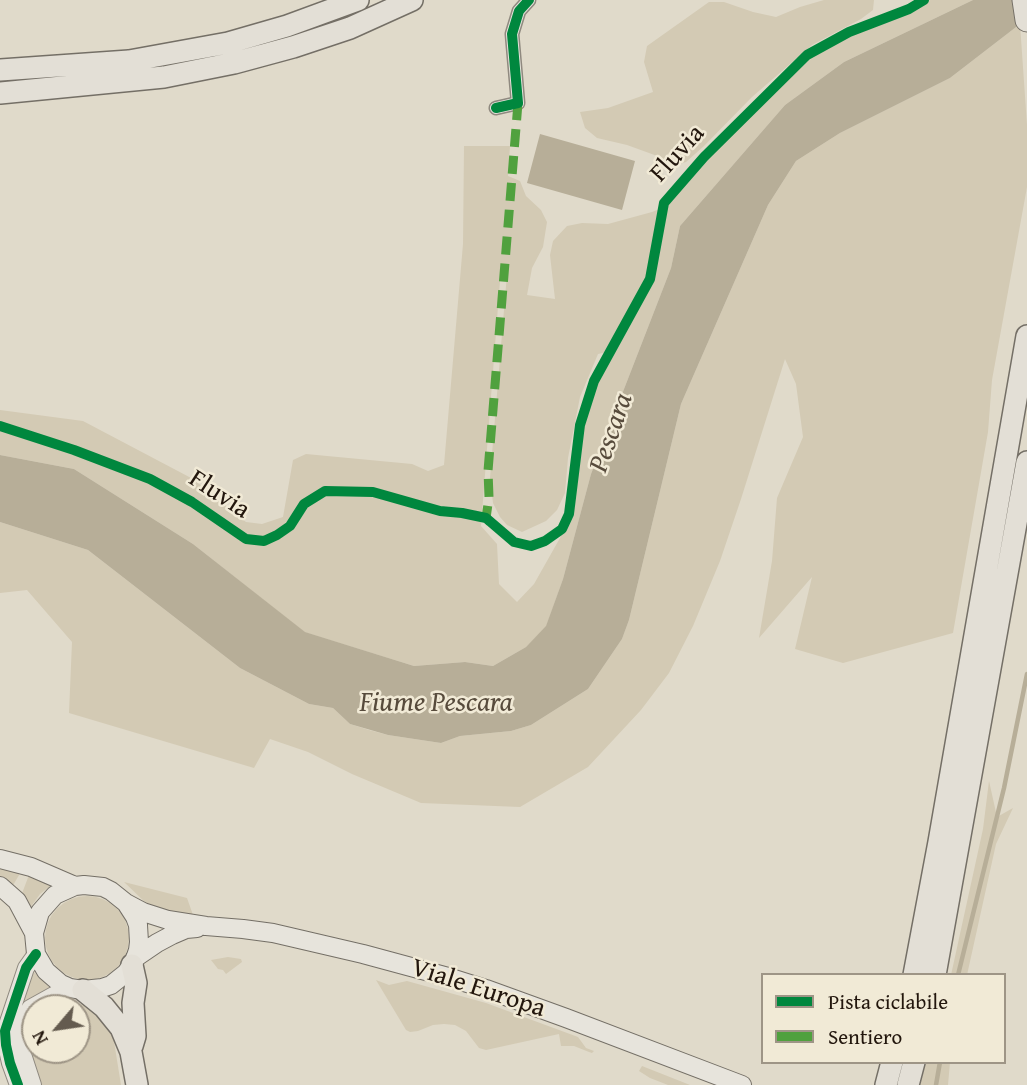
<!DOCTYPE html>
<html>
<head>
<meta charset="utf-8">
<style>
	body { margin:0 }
	#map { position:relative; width:1027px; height:1085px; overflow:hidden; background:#e0daca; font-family:"Gentium Book Plus",serif }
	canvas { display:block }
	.legend { position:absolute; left:761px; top:973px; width:245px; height:91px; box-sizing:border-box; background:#f1ead6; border:2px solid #9e9586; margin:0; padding:9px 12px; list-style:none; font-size:21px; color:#22160d }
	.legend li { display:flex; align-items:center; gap:14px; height:35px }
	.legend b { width:35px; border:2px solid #9e9586 }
	.north { position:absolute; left:21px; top:994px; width:70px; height:70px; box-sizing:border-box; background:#f1ead6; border:2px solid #9e9586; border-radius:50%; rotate:241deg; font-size:19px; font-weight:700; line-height:28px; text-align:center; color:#22160d }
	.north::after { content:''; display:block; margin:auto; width:24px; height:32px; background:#645b4f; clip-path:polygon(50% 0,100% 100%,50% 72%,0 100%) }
</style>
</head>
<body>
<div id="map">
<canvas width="1027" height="1085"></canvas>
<ul class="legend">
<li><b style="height:9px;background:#00873e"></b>Pista ciclabile</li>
<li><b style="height:9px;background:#50a13e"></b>Sentiero</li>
</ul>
<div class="north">N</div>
</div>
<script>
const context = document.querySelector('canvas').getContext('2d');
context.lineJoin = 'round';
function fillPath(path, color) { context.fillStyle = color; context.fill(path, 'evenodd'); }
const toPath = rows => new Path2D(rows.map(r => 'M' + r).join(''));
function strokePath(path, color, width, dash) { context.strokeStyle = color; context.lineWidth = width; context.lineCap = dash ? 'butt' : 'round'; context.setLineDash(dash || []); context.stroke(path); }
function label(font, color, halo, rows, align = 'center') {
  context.font = font + ' "Gentium Book Plus",serif'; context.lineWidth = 5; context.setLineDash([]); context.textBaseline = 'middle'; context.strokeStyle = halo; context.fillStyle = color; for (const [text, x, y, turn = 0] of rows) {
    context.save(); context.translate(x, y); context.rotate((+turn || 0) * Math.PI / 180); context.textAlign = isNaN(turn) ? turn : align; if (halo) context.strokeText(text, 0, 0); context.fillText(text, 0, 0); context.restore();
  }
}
const green = toPath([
	[824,0,874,0,873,10,861,19,812,45,752,97,704,146,686,162,670,167,660,157,627,145,597,138,585,128,580,112,608,108,653,92,644,62,647,46,709,2,724,2,753,12,776,17,800,7],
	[924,0,973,0,844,62,785,105,680,226,671,268,591,474,563,579,546,627,526,647,493,666,465,662,414,666,304,632,193,544,74,469,0,455,0,410,83,421,193,479,246,522,262,524,283,517,293,460,306,454,412,464,428,471,444,465,463,244,464,146,510,146,508,176,520,181,526,196,541,210,547,222,543,247,532,268,527,295,555,299,550,255,553,241,567,226,582,223,608,224,652,212,662,208,648,279,607,352,598,354,580,397,568,458,565,493,557,510,546,521,522,532,507,525,500,517,493,503,490,478,507,274,501,268,481,526,497,544,499,584,517,602,534,584,560,538,569,513,580,425,594,381,650,279,664,203,704,157,807,55,849,32,909,9],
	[1020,24,1027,125,1027,187,992,380,988,432,953,633,843,663,795,649,812,577,759,638,772,561,777,498,803,437,796,384,785,359,741,499,720,561,693,626,669,673,641,710,588,767,520,807,421,803,352,774,308,752,270,739,254,768,69,713,72,642,27,590,0,593,0,522,88,550,240,668,309,704,333,708,350,724,369,730,388,735,441,743,460,736,511,731,531,725,588,689,622,639,629,620,681,404,768,205,796,161,840,133,950,78],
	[989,781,997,817,1013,808,996,844,967,975,951,975,983,829],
	[12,868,22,870,12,887,0,880,0,869],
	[29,875,54,883,40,894,30,908,21,896],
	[124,882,187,898,193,915,176,915,148,905],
	'45 938a42 42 0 1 1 84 0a42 42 0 1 1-84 0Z',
	[228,957,241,959,242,962,226,974,223,970,218,969,211,960],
	[34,972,52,990,15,1023,25,993],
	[376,980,389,985,407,981,486,1003,578,1037,586,1048,594,1051,592,1053,589,1052,574,1046,561,1046,559,1034,486,1050,479,1048,466,1031,455,1025,444,1024,433,1025,418,1031,410,1032,406,1030],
	[59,1001,68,1001,88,1006,112,1029,121,1085,42,1085,27,1049,24,1048,28,1021,35,1012,35,1050,77,1050,77,1008,40,1008],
	[926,1062,950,1062,948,1085,920,1085],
	[642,1066,685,1083,690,1085,668,1085,650,1078,639,1071]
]);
const water = toPath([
	[973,0,1027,0,1020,24,950,78,840,133,796,161,768,205,681,404,629,620,622,639,588,689,531,725,511,731,460,736,441,743,388,735,350,724,333,708,309,704,240,668,88,550,0,522,0,455,74,469,193,544,305,632,414,666,465,662,493,666,526,647,546,626,563,579,591,474,671,268,680,226,785,105,844,62],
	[540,134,635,161,622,210,527,183]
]);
const stream = toPath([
	[958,975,1004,788,1027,674],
	[936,1085,940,1062]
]);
const minor = toPath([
	[496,108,518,103,512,34,519,11,529,0]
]);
const tertiary = toPath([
	[18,1085,10,1063,6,1045,5,1031,26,968,36,954],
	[33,1085,19,1042,19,1030,22,1020,30,1008,57,993,70,988]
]);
const secondary = toPath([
	[0,859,31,867,75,886,84,885,103,887,111,891,126,903,135,917,138,925,139,942,138,950,134,962,126,973,111,985,102,988,83,990,70,988,61,984,46,971,36,954,34,933,40,912,55,895,75,886],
	[0,886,17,901,34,933],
	[126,903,143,912,168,920,206,926,243,929,273,933,363,954,448,977,486,989,566,1018,742,1085],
	[135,958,157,943,172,935,186,929,197,928]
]);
const trunk = toPath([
	[0,70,129,61,228,43,287,26,358,0],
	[0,93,164,77,234,63,293,47,350,28,412,0],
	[132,965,136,983,133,1003,135,1036,132,1046],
	[914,975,939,842,1027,336],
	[935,975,1027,462],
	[83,990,104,1007,121,1028,131,1052,137,1085],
	[886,1085,892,1062],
	[908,1085,914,1062]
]);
const motorway = toPath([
	[1024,0,1027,20]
]);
const quiet = toPath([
	[490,522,486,518,489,497,488,471,518,103]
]);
const cycleway = toPath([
	[496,108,518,103,512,34,519,11,529,0],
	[0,426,74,450,150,479,192,502,246,539,264,541,277,535,290,526,304,504,325,491,373,492,440,511,462,513,486,518,514,542,531,546,545,541,562,529,569,514,580,425,594,381,650,279,664,203,704,157,807,55,849,32,909,9,924,0],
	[18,1085,10,1063,6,1045,5,1031,26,968,36,954]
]);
const streetNames = [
	["Fluvia",678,154,-48],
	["Fluvia",219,495,33],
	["Viale Europa",478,989,18]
];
const waterNames = [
	["Pescara",612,433,-71],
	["Fiume Pescara",436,704]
];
fillPath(green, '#d3cab4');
fillPath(water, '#b7ae98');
strokePath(stream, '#b7ae98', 4.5);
strokePath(minor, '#8f897f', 15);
strokePath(tertiary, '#8f897f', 18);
strokePath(secondary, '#746f66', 20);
strokePath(trunk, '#746f66', 24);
strokePath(motorway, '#746f66', 25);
strokePath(minor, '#e7e4dc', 12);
strokePath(tertiary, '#e7e4dc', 16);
strokePath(secondary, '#e7e4dc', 18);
strokePath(trunk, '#e3dfd6', 21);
strokePath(motorway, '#e3dfd6', 23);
strokePath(quiet, '#50a13e', 9, [18, 9]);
strokePath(cycleway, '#00873e', 10);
label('26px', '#22160d', '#f1ead6', streetNames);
label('italic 28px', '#574b3c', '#f1ead6', waterNames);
</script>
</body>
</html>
